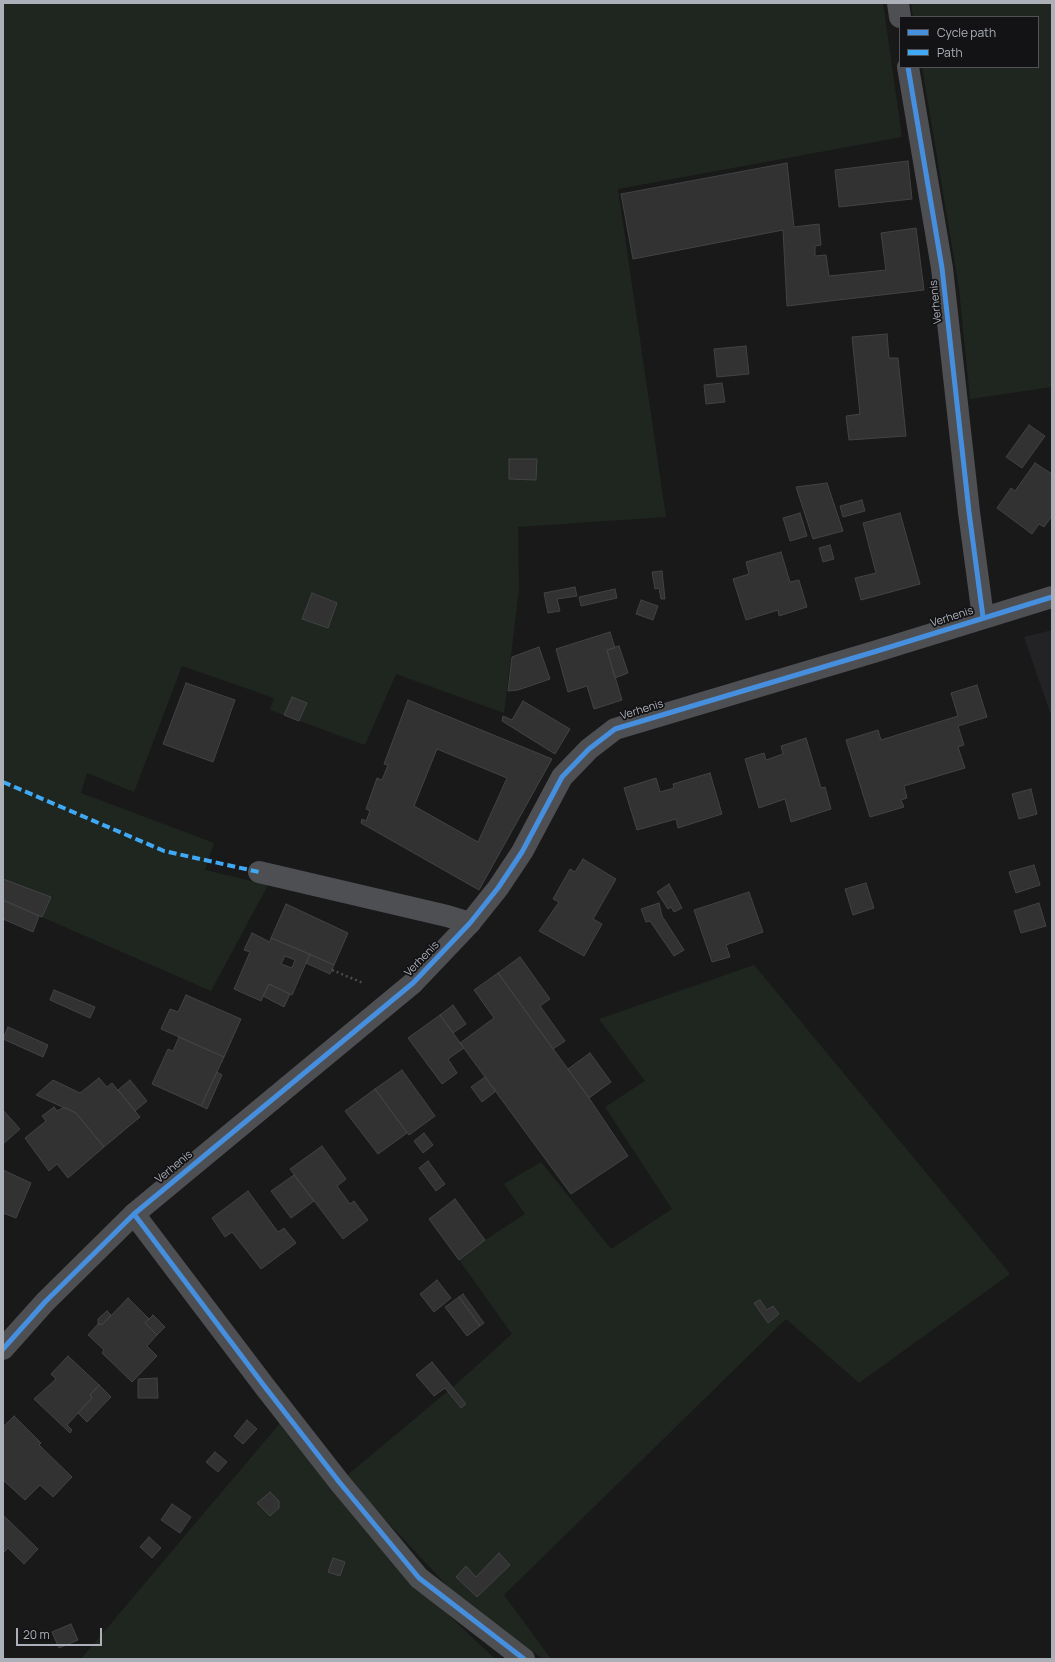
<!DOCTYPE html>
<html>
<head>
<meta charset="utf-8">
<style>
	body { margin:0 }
	#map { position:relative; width:1055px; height:1662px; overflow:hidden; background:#191919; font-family:Manrope,sans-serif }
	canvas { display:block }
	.frame { position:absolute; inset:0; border:4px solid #acb1b9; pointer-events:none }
	.legend { position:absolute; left:899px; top:16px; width:140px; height:52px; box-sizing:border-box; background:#131315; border:1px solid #505257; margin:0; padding:5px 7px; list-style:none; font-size:12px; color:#acb1b9 }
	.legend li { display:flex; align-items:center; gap:8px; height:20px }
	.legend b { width:20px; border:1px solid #505257 }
	.scale { position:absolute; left:16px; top:1628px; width:86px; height:18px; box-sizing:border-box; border:2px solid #acb1b9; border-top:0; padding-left:5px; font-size:12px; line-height:14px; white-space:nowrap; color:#acb1b9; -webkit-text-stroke:3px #131315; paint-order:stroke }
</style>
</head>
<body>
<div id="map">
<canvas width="1055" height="1662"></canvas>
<div class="frame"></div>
<ul class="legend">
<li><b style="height:5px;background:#468fdf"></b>Cycle path</li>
<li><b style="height:5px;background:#3fa9f5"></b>Path</li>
</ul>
<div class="scale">20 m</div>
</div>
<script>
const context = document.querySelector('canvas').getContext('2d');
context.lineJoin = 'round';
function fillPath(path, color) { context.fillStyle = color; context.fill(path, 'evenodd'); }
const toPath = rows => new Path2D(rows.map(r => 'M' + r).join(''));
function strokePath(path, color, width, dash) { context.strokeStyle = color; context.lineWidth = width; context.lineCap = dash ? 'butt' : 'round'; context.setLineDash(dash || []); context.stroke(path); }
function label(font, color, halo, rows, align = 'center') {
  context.font = font + ' Manrope,sans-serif'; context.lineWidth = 3.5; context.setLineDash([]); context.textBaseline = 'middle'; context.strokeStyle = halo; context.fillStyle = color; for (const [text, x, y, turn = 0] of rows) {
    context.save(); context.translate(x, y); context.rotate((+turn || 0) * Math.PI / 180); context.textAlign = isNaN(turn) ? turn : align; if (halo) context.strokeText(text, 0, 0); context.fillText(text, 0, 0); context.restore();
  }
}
const built = toPath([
	[1052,630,1052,718,1024,637]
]);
const green = toPath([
	[3,3,883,3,902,137,618,189,666,517,518,527,519,589,504,713,396,674,365,745,270,710,274,698,182,666,134,792,87,773,81,793,214,843,205,870,268,885,211,991,3,900],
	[911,3,1052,3,1052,387,970,399,959,289,922,67,1038,67,1038,17,913,17],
	[754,965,1010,1274,859,1383,786,1319,504,1595,551,1659,543,1659,454,1593,345,1477,448,1391,460,1408,466,1404,453,1387,512,1334,459,1260,485,1240,525,1214,504,1184,541,1162,611,1249,672,1209,605,1107,645,1081,599,1019],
	[280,1423,416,1584,494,1658,81,1659]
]);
const building = toPath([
	[908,161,912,199,839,207,835,170,908,161],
	[787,163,794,227,819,224,821,245,815,246,815,256,826,255,829,276,886,270,881,233,916,228,924,290,787,306,783,230,633,259,621,194,787,163],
	[887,334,889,358,898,358,906,436,849,440,846,416,860,414,852,337,887,334],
	[746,346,749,374,717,377,714,349,746,346],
	[722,383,725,402,706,404,704,385,722,383],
	[1029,425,1045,436,1022,468,1006,457,1029,425],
	[509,459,537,459,536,480,509,479,509,459],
	[1035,463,1052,474,1052,516,1044,527,1039,524,1032,534,997,508,1011,488,1015,491,1035,463],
	[827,483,843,531,813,539,796,487,827,483],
	[862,500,865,511,843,517,840,506,862,500],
	[800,513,807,536,790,541,783,518,800,513],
	[900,513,920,584,861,600,855,578,876,573,863,523,900,513],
	[830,545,834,559,823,562,819,548,830,545],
	[781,552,790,582,799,580,807,607,779,616,778,610,746,620,733,579,749,574,746,562,781,552],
	[662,571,665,599,661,599,659,588,655,589,652,572,662,571],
	[575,587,577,596,557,599,560,611,548,613,544,593,575,587],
	[615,589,617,598,581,606,579,597,615,589],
	[312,593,337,603,328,628,302,619,312,593],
	[641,600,658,606,653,620,636,614,641,600],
	[610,632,615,648,607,650,622,700,594,709,587,686,568,692,556,649,610,632],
	[619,646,628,673,615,678,607,650,619,646],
	[539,647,550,679,518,690,508,691,512,657,539,647],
	[186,683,235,700,213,762,163,744,186,683],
	[977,685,987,717,958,726,964,745,958,747,965,768,904,786,907,798,901,800,904,807,870,817,846,740,878,730,881,740,958,716,951,693,977,685],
	[292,697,307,703,299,721,284,715,292,697],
	[408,700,552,759,479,890,361,823,362,819,366,821,370,811,366,809,377,778,382,780,388,765,384,764,408,700],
	[437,749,507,778,478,842,414,806,437,749],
	[523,701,570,729,555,754,502,721,503,716,512,720,523,701],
	[806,738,821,788,825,787,831,809,791,822,785,799,759,808,745,759,764,753,766,760,783,754,781,746,806,738],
	[710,773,722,814,678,828,676,819,637,830,624,788,656,778,660,792,674,788,673,784,710,773],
	[1031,789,1037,814,1019,819,1012,794,1031,789],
	[583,859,616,879,593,919,602,924,584,956,539,931,559,902,553,899,570,869,575,872,583,859],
	[1034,865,1040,885,1016,893,1009,872,1034,865],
	[3,879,51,897,42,917,3,900,3,879],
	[866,883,874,908,853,915,845,889,866,883],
	[669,884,682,908,674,912,671,907,668,909,657,892,669,884],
	[749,892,763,932,726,945,730,957,712,962,694,910,749,892],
	[3,900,39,916,33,932,3,919,3,900],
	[659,903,662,916,684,950,674,956,650,921,646,922,641,909,659,903],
	[1039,903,1046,926,1021,933,1014,911,1039,903],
	[286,904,348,933,334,965,271,938,286,904],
	[252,933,270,942,271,938,310,954,292,995,269,984,261,1001,234,989,250,952,244,950,252,933],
	[285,956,295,960,292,968,281,964,285,956],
	[310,954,334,965,330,974,306,963,310,954],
	[520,957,550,999,540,1006,565,1041,553,1049,498,973,520,957],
	[498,973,589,1098,628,1156,571,1194,460,1043,494,1018,474,990,498,973],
	[269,984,290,994,284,1007,263,996,269,984],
	[54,990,95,1007,90,1018,50,1000,54,990],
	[186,995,241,1019,224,1057,161,1029,170,1009,178,1012,186,995],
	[453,1005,466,1024,453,1033,440,1015,453,1005],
	[440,1015,464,1048,448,1059,457,1073,442,1084,408,1038,440,1015],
	[8,1027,48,1045,43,1057,3,1039,8,1027],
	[179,1037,224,1057,201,1106,152,1084,168,1049,173,1051,179,1037],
	[590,1053,611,1082,589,1098,568,1069,590,1053],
	[402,1070,435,1116,409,1135,375,1089,402,1070],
	[217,1072,222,1075,207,1109,201,1106,217,1072],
	[485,1077,496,1091,482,1102,471,1087,485,1077],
	[99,1078,107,1087,112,1083,140,1117,104,1147,76,1113,36,1095,53,1080,80,1093,99,1078],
	[130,1080,147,1101,135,1111,118,1090,130,1080],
	[375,1089,407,1133,378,1154,345,1111,375,1089],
	[54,1107,57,1111,64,1107,76,1113,104,1147,68,1178,57,1164,49,1171,25,1138,46,1121,42,1116,54,1107],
	[3,1110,20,1129,3,1144,3,1110],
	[424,1133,433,1145,423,1153,414,1141,424,1133],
	[322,1146,346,1179,337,1186,350,1204,354,1201,368,1220,343,1239,290,1169,322,1146],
	[428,1161,445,1184,436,1191,419,1168,428,1161],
	[3,1170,31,1183,16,1218,3,1213,3,1170],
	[294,1175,314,1201,291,1218,271,1191,294,1175],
	[248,1191,278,1232,284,1228,296,1243,261,1269,232,1232,225,1237,212,1218,248,1191],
	[455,1199,485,1240,459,1260,429,1219,455,1199],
	[437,1280,451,1298,434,1312,420,1294,437,1280],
	[463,1294,484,1323,480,1326,459,1297,463,1294],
	[459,1297,480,1326,467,1336,445,1307,459,1297],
	[128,1298,149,1319,145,1323,157,1335,147,1346,157,1356,132,1382,102,1353,104,1350,88,1335,98,1324,103,1324,128,1298],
	[760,1300,767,1310,773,1306,779,1314,768,1323,754,1303,760,1300],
	[107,1311,111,1315,103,1324,98,1324,98,1319,107,1311],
	[153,1315,165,1327,157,1335,145,1323,153,1315],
	[68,1356,99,1385,90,1395,92,1398,67,1425,72,1430,70,1433,34,1399,56,1379,51,1374,68,1356],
	[432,1362,466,1404,461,1408,445,1388,434,1396,416,1375,432,1362],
	[157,1378,158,1398,138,1398,138,1379,157,1378],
	[99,1385,111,1397,87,1422,78,1413,92,1398,90,1395,99,1385],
	[14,1416,41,1443,39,1445,72,1477,53,1497,40,1485,25,1500,3,1480,3,1427,14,1416],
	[247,1420,257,1429,243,1444,234,1436,247,1420],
	[215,1452,227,1462,218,1472,206,1462,215,1452],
	[270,1492,279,1501,279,1508,270,1516,257,1503,270,1492],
	[172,1504,191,1517,180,1533,161,1520,172,1504],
	[3,1515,38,1549,24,1564,8,1548,3,1553,3,1515],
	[149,1537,161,1548,152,1558,140,1547,149,1537],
	[499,1553,510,1565,477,1597,456,1577,466,1566,476,1577,499,1553],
	[333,1558,345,1562,340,1576,328,1572,333,1558],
	[71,1624,78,1640,59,1648,52,1632,71,1624]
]);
const path = toPath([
	[332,970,363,983]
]);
const minor = toPath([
	[898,3,900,17],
	[908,67,942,268,969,512,983,617],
	[259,872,447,916,470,923],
	[134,1214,265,1387,340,1483,419,1578,524,1659]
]);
const tertiary = toPath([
	[3,1349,45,1302,134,1214,413,983,470,923,498,888,522,852,562,777,589,749,615,729,877,651,1052,597]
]);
const quiet = toPath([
	[3,782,164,851,259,872]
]);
const cycleway = toPath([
	[908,67,942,268,969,512,983,617],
	[134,1214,265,1387,340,1483,419,1578,524,1659],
	[3,1349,45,1302,134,1214,413,983,470,923,498,888,522,852,562,777,589,749,615,729,877,651,1052,597]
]);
const streetNames = [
	["Verhenis",936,302,-96],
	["Verhenis",952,617,-18],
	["Verhenis",642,710,-17],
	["Verhenis",422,959,-46],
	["Verhenis",174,1167,-40]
];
fillPath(built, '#232325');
fillPath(green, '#1f2620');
fillPath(building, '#323233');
strokePath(building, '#424345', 1);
strokePath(path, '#494b4d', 2.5, [2, 3]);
strokePath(minor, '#4e4f52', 22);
strokePath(tertiary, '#4e4f52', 22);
strokePath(quiet, '#3fa9f5', 4, [8, 4]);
strokePath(cycleway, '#468fdf', 5);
label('11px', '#acb1b9', '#131315', streetNames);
</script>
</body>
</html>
